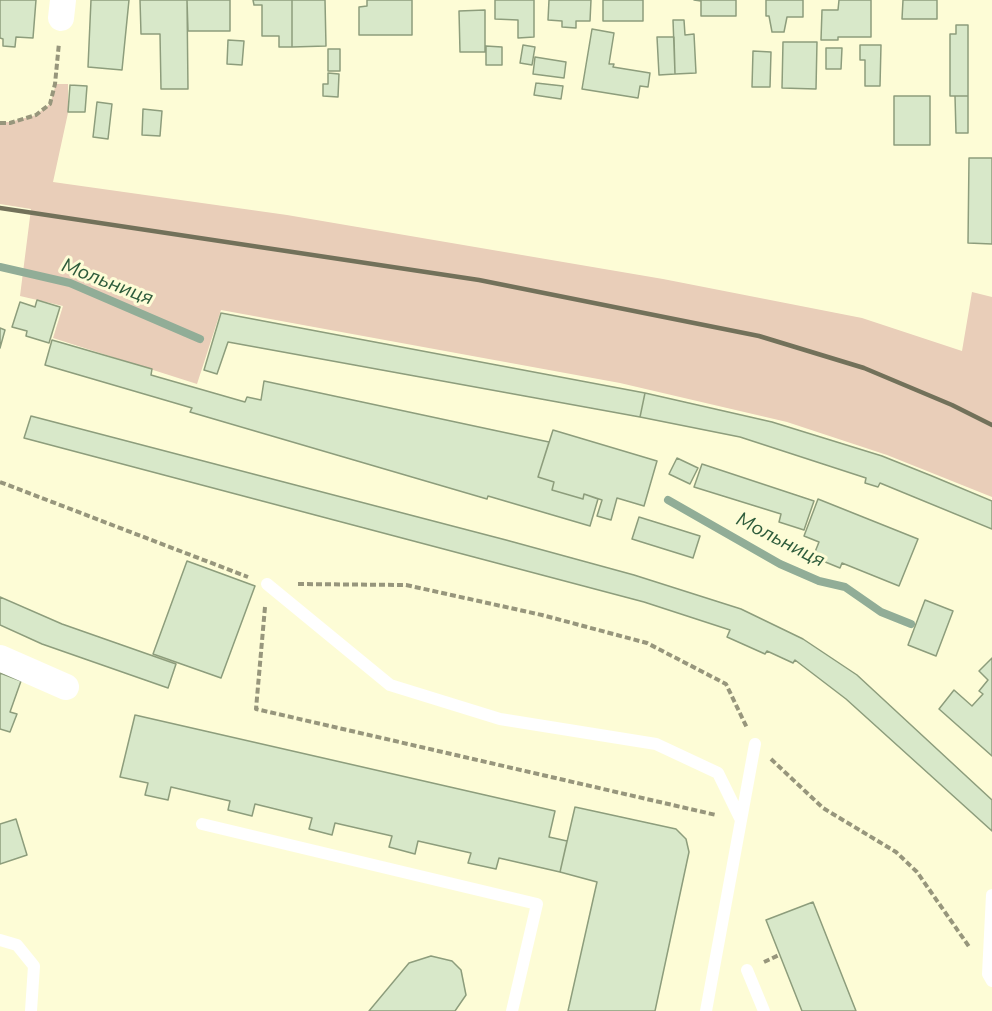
<!DOCTYPE html>
<html>
<head>
<meta charset="utf-8">
<style>
	body { margin:0 }
	canvas { display:block; background:#fdfcd6 }
</style>
</head>
<body>
<canvas width="992" height="1011"></canvas>
<script>
const context = document.querySelector('canvas').getContext('2d');
context.lineJoin = 'round';
function fillPath(path, color) { context.fillStyle = color; context.fill(path, 'evenodd'); }
const toPath = rows => new Path2D(rows.map(r => 'M' + r).join(''));
function strokePath(path, color, width, dash) { context.strokeStyle = color; context.lineWidth = width; context.lineCap = dash ? 'butt' : 'round'; context.setLineDash(dash || []); context.stroke(path); }
function label(font, color, halo, rows, align = 'center') {
  context.font = font + ' "Nunito Sans",sans-serif'; context.lineWidth = 6; context.setLineDash([]); context.textBaseline = 'middle'; context.strokeStyle = halo; context.fillStyle = color; for (const [text, x, y, turn = 0] of rows) {
    context.save(); context.translate(x, y); context.rotate((+turn || 0) * Math.PI / 180); context.textAlign = isNaN(turn) ? turn : align; if (halo) context.strokeText(text, 0, 0); context.fillText(text, 0, 0); context.restore();
  }
}
const green = toPath([
	[56,84,68,84,68,113,53,182,287,215,663,279,862,318,962,351,972,292,992,297,992,497,887,455,787,422,620,383,221,310,197,384,53,338,63,306,20,296,31,209,0,204,0,122,10,122,36,115,50,104]
]);
const stream = toPath([
	[0,267,70,283,200,339],
	[668,500,780,564,819,581,845,587,881,612,911,624]
]);
const building = toPath([
	[0,0,36,0,33,38,16,37,15,47,3,46,3,39,0,38,0,0],
	[91,0,129,0,122,70,88,67,91,0],
	[140,0,187,0,188,89,161,89,160,34,141,34,140,0],
	[187,0,230,0,230,31,188,31,187,0],
	[253,0,292,0,292,47,279,47,279,36,262,36,262,5,254,5,253,0],
	[292,0,325,0,326,46,292,47,292,0],
	[367,0,412,0,412,35,359,35,359,7,367,6,367,0],
	[495,0,534,0,534,37,518,38,518,20,495,19,495,0],
	[549,0,591,0,590,21,576,21,576,28,562,27,562,21,548,20,549,0],
	[603,0,643,0,643,21,603,21,603,0],
	[694,0,736,0,736,16,701,16,701,1,694,0],
	[766,0,803,0,803,17,787,17,784,32,772,32,769,16,766,16,766,0],
	[839,0,871,0,871,37,838,37,838,40,821,40,822,10,838,10,839,0],
	[903,0,937,0,937,19,902,19,903,0],
	[485,10,485,52,460,52,459,11,485,10],
	[673,20,684,20,685,35,694,34,696,73,675,74,673,20],
	[956,25,968,25,968,96,950,96,950,34,956,34,956,25],
	[592,29,614,33,609,64,614,64,613,67,650,73,648,87,640,86,638,98,582,89,592,29],
	[657,37,674,37,675,74,659,75,657,37],
	[228,40,244,41,242,65,227,64,228,40],
	[783,42,817,42,816,89,782,88,783,42],
	[523,45,535,47,532,65,520,63,523,45],
	[860,45,881,45,880,86,865,86,865,60,860,60,860,45],
	[486,46,502,47,502,65,486,65,486,46],
	[826,48,842,48,841,69,826,69,826,48],
	[328,49,340,49,340,71,328,71,328,49],
	[753,51,771,52,770,87,752,87,753,51],
	[535,57,566,62,564,78,533,74,535,57],
	[328,73,339,74,338,97,323,96,323,84,328,84,328,73],
	[536,83,563,86,561,99,534,95,536,83],
	[70,85,87,86,85,112,68,112,70,85],
	[894,96,930,96,930,145,894,145,894,96],
	[955,96,968,96,968,133,956,133,955,96],
	[97,102,112,104,108,139,93,137,97,102],
	[143,109,162,111,160,136,142,135,143,109],
	[969,158,992,158,992,244,968,243,969,158],
	[37,300,60,307,49,343,26,336,27,331,12,327,20,302,35,307,37,300],
	[221,313,645,393,640,417,228,342,217,374,204,370,221,313],
	[0,328,5,330,0,348,0,328],
	[52,340,152,369,151,375,245,402,247,397,261,400,264,381,549,442,538,477,554,482,552,490,583,499,584,494,598,499,590,526,488,496,487,499,190,412,192,408,45,365,52,340],
	[645,393,772,422,882,456,932,476,992,501,992,529,880,483,878,487,865,483,866,478,740,437,640,417,645,393],
	[31,416,506,540,634,575,741,609,803,639,857,675,992,800,992,831,846,699,795,660,793,663,767,651,765,654,727,637,730,630,644,602,24,438,31,416],
	[553,430,657,461,644,506,617,498,611,520,597,516,602,500,584,494,583,499,552,490,554,482,538,477,553,430],
	[677,458,698,468,690,484,669,474,677,458],
	[702,464,814,501,804,530,779,522,781,514,694,487,702,464],
	[818,499,918,539,899,586,842,563,840,568,813,557,819,542,804,536,818,499],
	[639,517,700,536,693,558,632,539,639,517],
	[187,561,255,586,221,678,153,654,187,561],
	[0,597,62,624,176,664,168,688,42,644,0,625,0,597],
	[925,600,953,611,936,656,908,645,925,600],
	[992,658,992,756,939,709,954,690,972,706,983,694,979,691,988,680,979,671,992,658],
	[0,673,21,681,10,712,17,714,10,732,0,729,0,673],
	[135,715,555,811,549,837,567,841,560,872,499,858,496,869,468,863,471,853,418,841,415,854,389,847,392,836,335,823,332,835,309,829,312,818,255,804,252,816,228,810,230,801,171,787,168,800,145,795,148,783,120,777,135,715],
	[575,807,676,829,686,839,689,852,655,1011,568,1011,597,882,560,872,575,807],
	[16,819,27,855,0,864,0,824,16,819],
	[813,902,856,1011,802,1011,766,920,813,902],
	[431,956,452,961,461,970,466,995,455,1011,369,1011,409,963,431,956]
]);
const path = toPath([
	[0,123,10,123,36,115,50,104,55,84,59,43],
	[0,482,248,577],
	[298,584,406,585,542,615,647,643,726,684,747,728],
	[265,607,256,709,716,815],
	[771,759,823,808,896,852,917,872,970,948],
	[764,962,779,955]
]);
const service = toPath([
	[267,584,390,685,500,719,656,744,718,773,741,820],
	[202,824,537,904,512,1011],
	[992,895,988,974,992,981],
	[0,940,17,945,34,966,31,1011],
	[747,970,764,1011],
	[706,1011,755,744]
]);
const minor = toPath([
	[61,18,63,0],
	[0,658,66,687]
]);
const rail = toPath([
	[0,208,479,280,759,336,864,368,952,405,992,425]
]);
const waterNames = [
	["Мольниця",107,283,21],
	["Мольниця",780,541,27]
];
fillPath(green, '#e9ceb9');
strokePath(stream, '#91ad97', 8);
fillPath(building, '#d8e8c9');
strokePath(building, '#8d9d7c', 1.5);
strokePath(path, '#97967c', 4, [6, 3]);
strokePath(service, '#fff', 12);
strokePath(minor, '#fff', 26);
strokePath(rail, '#72715a', 4.5);
label('italic 20px', '#2d5b3b', '#fdfcd6', waterNames);
</script>
</body>
</html>
